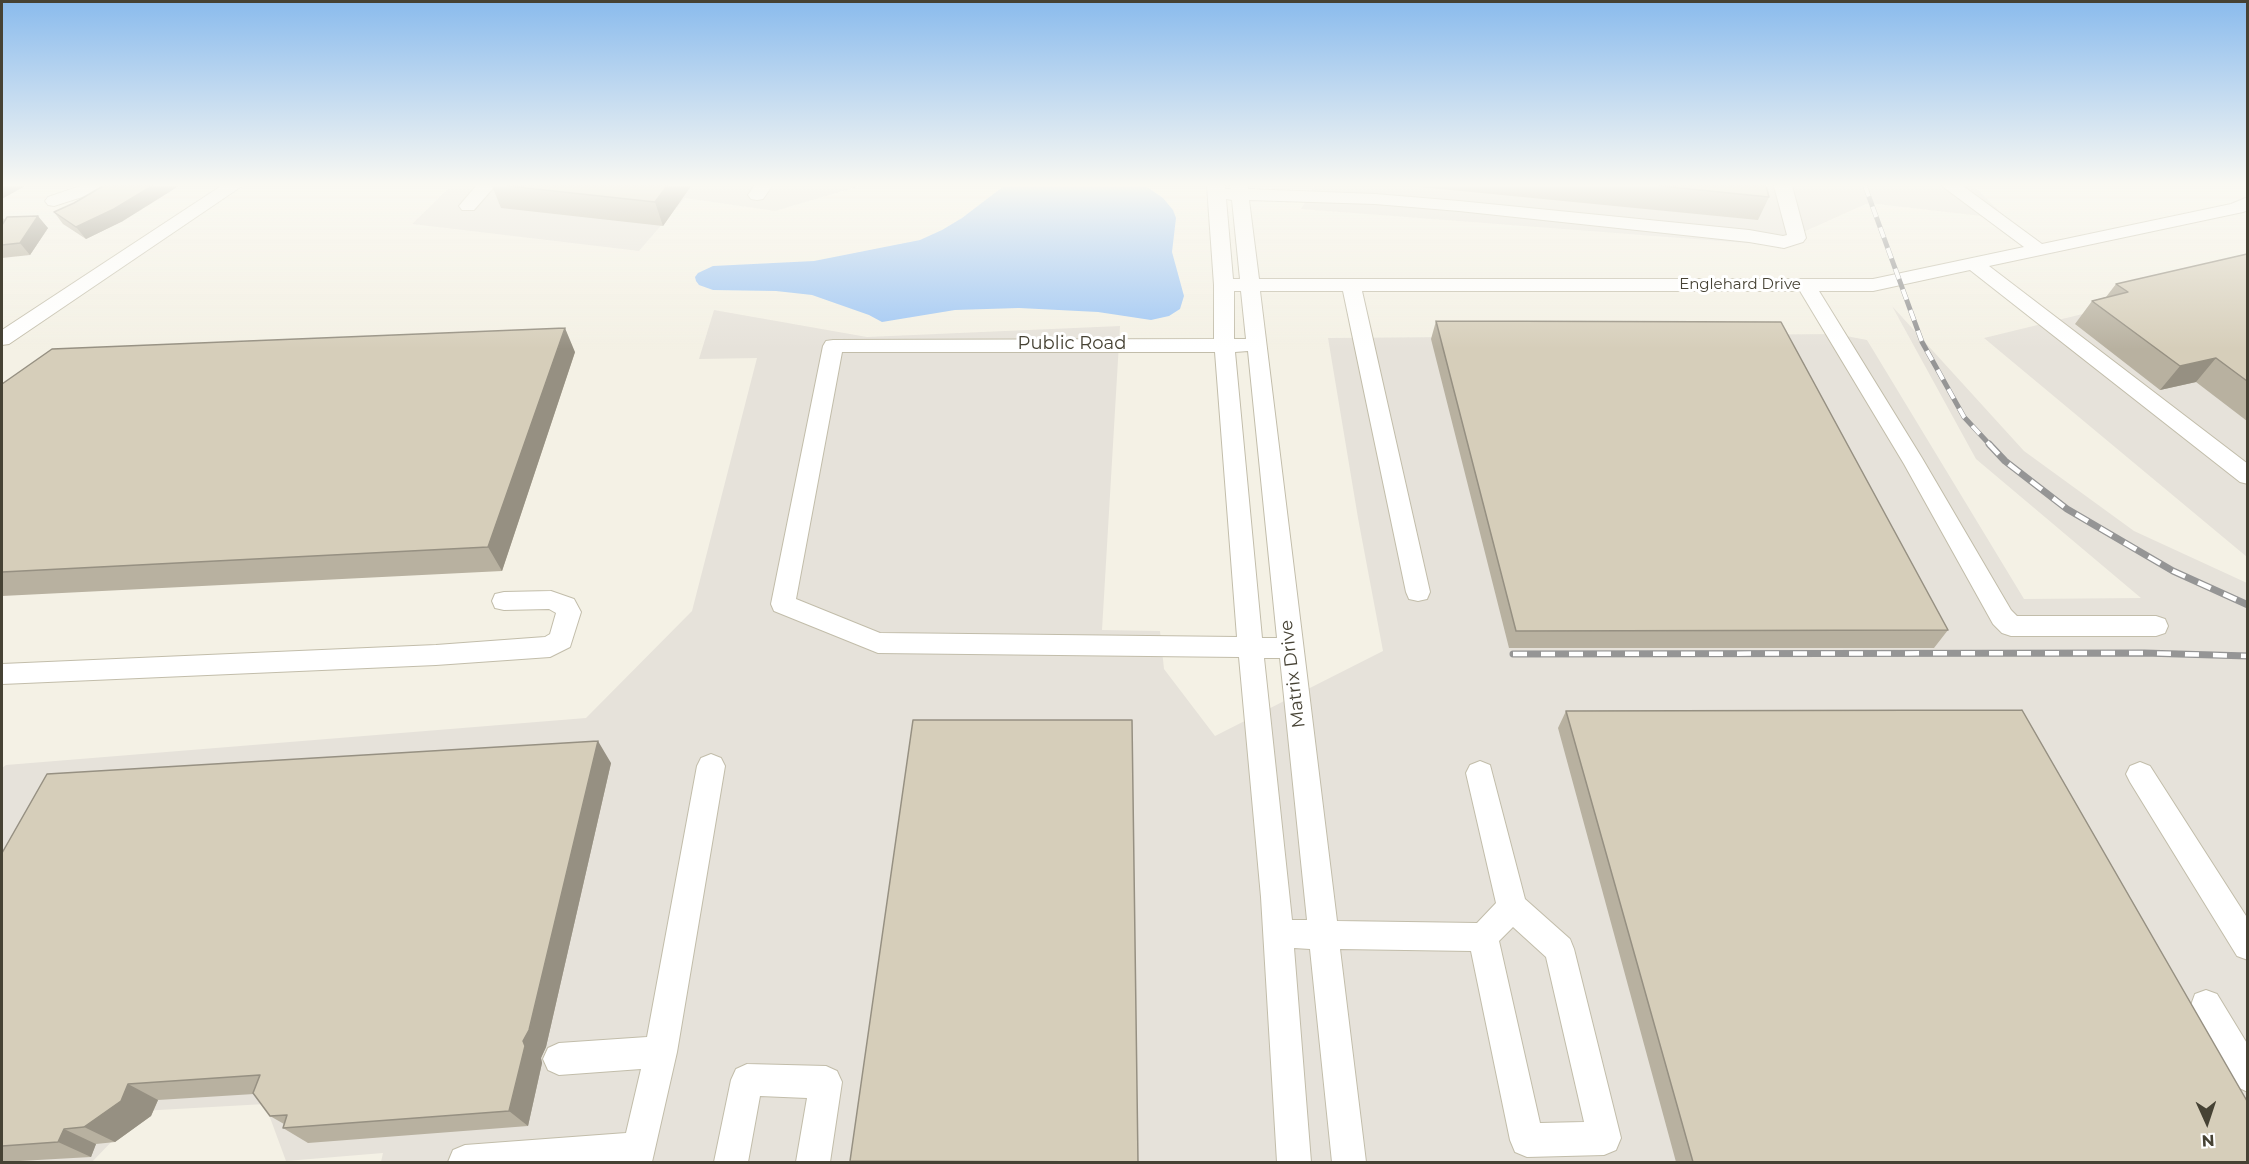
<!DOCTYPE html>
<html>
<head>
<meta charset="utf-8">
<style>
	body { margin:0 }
	#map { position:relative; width:2249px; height:1164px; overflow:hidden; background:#f4f1e5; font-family:Montserrat,sans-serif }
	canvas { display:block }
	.frame { position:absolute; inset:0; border:3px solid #464234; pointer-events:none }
	.north { position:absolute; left:2177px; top:1092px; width:60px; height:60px; -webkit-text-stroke:4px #fff; paint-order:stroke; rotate:177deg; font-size:16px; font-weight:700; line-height:24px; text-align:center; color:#464234 }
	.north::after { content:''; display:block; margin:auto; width:21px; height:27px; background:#464234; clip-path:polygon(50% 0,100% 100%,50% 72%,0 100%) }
</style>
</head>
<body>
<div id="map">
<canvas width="2249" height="1164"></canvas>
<div class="frame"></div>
<div class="north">N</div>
</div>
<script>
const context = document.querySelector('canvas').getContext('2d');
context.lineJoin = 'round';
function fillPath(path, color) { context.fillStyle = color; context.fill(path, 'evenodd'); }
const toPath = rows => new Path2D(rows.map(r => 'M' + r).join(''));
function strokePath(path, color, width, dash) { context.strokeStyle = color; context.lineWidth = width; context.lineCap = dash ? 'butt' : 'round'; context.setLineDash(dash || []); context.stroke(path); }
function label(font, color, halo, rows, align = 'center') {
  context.font = font + ' Montserrat,sans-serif'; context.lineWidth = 6; context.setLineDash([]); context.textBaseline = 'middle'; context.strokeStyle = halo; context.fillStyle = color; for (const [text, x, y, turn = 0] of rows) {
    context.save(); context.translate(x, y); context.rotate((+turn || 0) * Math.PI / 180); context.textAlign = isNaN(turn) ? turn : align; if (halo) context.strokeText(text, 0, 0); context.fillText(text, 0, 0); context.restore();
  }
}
const industrial = toPath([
	[451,186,860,186,775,211,685,198,639,251,412,224],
	[1314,186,1974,186,2007,219,1868,203,1790,238,1746,243,1301,209],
	[2247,274,2247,557,1984,338],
	[1892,306,2024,451,2134,531,2247,583,2247,1162,381,1162,383,1153,286,1161,265,1104,141,1111,92,1162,2,1162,2,768,6,765,586,718,692,611,757,358,699,359,714,310,867,337,1120,326,1102,630,1160,631,1164,669,1215,736,1383,651,1358,518,1328,338,1836,334,1867,340,2024,599,2141,598,1976,459]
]);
const water = toPath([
	[1004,186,1146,186,1150,189,1163,198,1173,210,1176,218,1172,252,1184,296,1180,309,1169,316,1151,320,1098,312,1019,308,955,310,882,322,869,315,812,295,776,291,713,290,699,285,696,281,695,277,698,273,713,266,814,261,920,240,942,230,962,218]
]);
const minor = toPath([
	[80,186,107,186,104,190,54,206,48,205,45,201,48,197,80,186],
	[221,186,242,186,9,344,2,345,2,330,221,186],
	[476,186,495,186,474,210,462,210,459,206,476,186],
	[754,186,772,186,763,199,757,200,751,199,748,195,754,186],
	[1207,186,1225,186,1225,189,1231,189,1230,186,1248,186,1248,189,1375,194,1459,201,1749,230,1783,236,1787,235,1774,186,1792,186,1806,238,1803,242,1784,248,1749,242,1459,211,1375,204,1249,200,1259,279,1873,279,2024,247,1942,186,1963,186,2042,244,2231,204,2248,197,2248,210,2243,212,1989,266,2248,464,2248,484,2240,482,1970,270,1873,291,1819,291,1922,458,2011,610,2017,616,2156,616,2165,619,2168,626,2165,633,2156,636,2011,636,2002,633,1993,624,1904,464,1800,291,1362,291,1430,592,1427,599,1418,601,1409,599,1406,592,1343,291,1260,291,1337,921,1477,923,1496,903,1466,773,1470,765,1480,761,1490,765,1525,899,1570,939,1574,949,1621,1138,1616,1150,1604,1155,1527,1157,1515,1152,1510,1140,1471,951,1340,949,1366,1162,1332,1162,1310,949,1294,948,1311,1162,1277,1162,1261,897,1239,657,878,653,774,611,771,604,823,346,826,341,833,340,1214,339,1214,285,1207,186],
	[1226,199,1232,200,1240,279,1233,279,1226,199],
	[1234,291,1241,291,1246,339,1234,339,1234,291],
	[1248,351,1277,638,1262,638,1235,352,1248,351],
	[842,352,1215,352,1237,637,880,633,796,599,842,352],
	[1264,658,1280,658,1307,920,1292,920,1264,658],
	[1513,927,1546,957,1584,1122,1540,1123,1499,941,1513,927],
	[551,591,574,599,581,612,570,647,550,657,436,665,2,684,2,664,436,645,545,637,550,634,556,613,549,609,504,610,495,608,492,601,495,594,504,592,551,591],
	[711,754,721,758,725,766,677,1052,652,1162,448,1162,453,1150,465,1145,626,1133,641,1069,559,1075,548,1070,543,1059,548,1048,559,1043,647,1037,697,766,701,758,711,754],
	[2140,762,2150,766,2248,919,2248,960,2237,956,2130,782,2126,774,2130,766,2140,762],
	[2206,990,2217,994,2248,1045,2248,1092,2237,1087,2191,1005,2195,994,2206,990],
	[747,1064,826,1066,837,1071,842,1082,830,1162,796,1162,807,1098,760,1096,748,1162,714,1162,731,1080,736,1069,747,1064]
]);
const railFar1 = toPath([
	[1865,186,1922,342,1964,417,1991,446]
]);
const rail = toPath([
	[1989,444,2005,461,2067,509,2173,571,2248,605],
	[1513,654,2144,653,2248,656]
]);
const wall = toPath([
	[492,186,691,186,663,226,501,208],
	[1410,186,1766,186,1769,197,1758,220],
	[54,212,123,221,86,239,63,224],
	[2,217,5,220,48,228,30,255,2,258],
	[2247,254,2247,421,2196,382,2160,390,2075,324,2092,301,2106,297,2116,284],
	[1436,321,1948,630,1934,648,1509,648,1431,339],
	[575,352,502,571,2,596,2,384],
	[1566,711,2247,1162,1676,1162,1558,728],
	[611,763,546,1047,541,1058,542,1063,528,1126,308,1143,283,1128,284,1124,270,1116,254,1094,158,1100,151,1116,115,1142,96,1144,91,1157,2,1162,2,853],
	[850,1161,1138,1162,851,1162]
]);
const shadedWall = toPath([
	[2,186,25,186,2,199],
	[152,186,179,186,123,221,86,239,76,227],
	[667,186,691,186,663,226,655,202],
	[38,216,48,228,30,255,20,243],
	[565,328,575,352,502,571,488,547],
	[2216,358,2196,382,2160,390,2180,366],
	[598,741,611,763,546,1047,541,1058,542,1063,528,1126,509,1111,523,1041],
	[128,1084,158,1100,151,1116,115,1142,84,1127],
	[64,1129,96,1144,91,1157,58,1142]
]);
const building = toPath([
	[103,186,152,186,114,209,76,227,54,212,74,203,103,186],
	[508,186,667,186,655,202,508,186],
	[1660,186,1766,186,1769,197,1660,186],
	[38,216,20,243,2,245,2,225,7,217,38,216],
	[2247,254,2247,381,2216,358,2180,366,2092,301,2128,292,2116,284,2247,254],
	[1436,321,1781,322,1948,630,1516,631,1436,321],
	[565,328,488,547,2,572,2,384,52,349,565,328],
	[2022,710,2247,1101,2247,1162,1693,1162,1566,711,2022,710],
	[913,720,1132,720,1138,1162,850,1161,913,720],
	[598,741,529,1030,523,1041,525,1046,509,1111,283,1128,287,1115,270,1116,253,1093,260,1075,128,1084,121,1101,84,1127,64,1129,58,1142,2,1146,2,853,47,774,598,741]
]);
const farStreetnames = [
	["Englehard Drive",1740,285]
];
const streetNames = [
	["Public Road",1072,344],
	["Matrix Drive",1293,674,-97]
];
fillPath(industrial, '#e6e2da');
fillPath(water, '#9ec6f4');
strokePath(minor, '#c2bdaa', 2);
fillPath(minor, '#fff');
strokePath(railFar1, '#959595', 5);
strokePath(rail, '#959595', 7);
strokePath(railFar1, '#fff', 4, [11]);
strokePath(rail, '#fff', 4.5, [14]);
fillPath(wall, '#b8b1a0');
fillPath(shadedWall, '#969082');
fillPath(building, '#d6ceba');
strokePath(building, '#969082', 1.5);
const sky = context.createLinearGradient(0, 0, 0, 349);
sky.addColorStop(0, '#8abbed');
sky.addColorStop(0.53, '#faf9f3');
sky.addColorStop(1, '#faf9f300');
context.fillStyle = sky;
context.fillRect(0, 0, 2249, 349);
label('15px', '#464234', '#fff', farStreetnames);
label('18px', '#464234', '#fff', streetNames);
</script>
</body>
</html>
